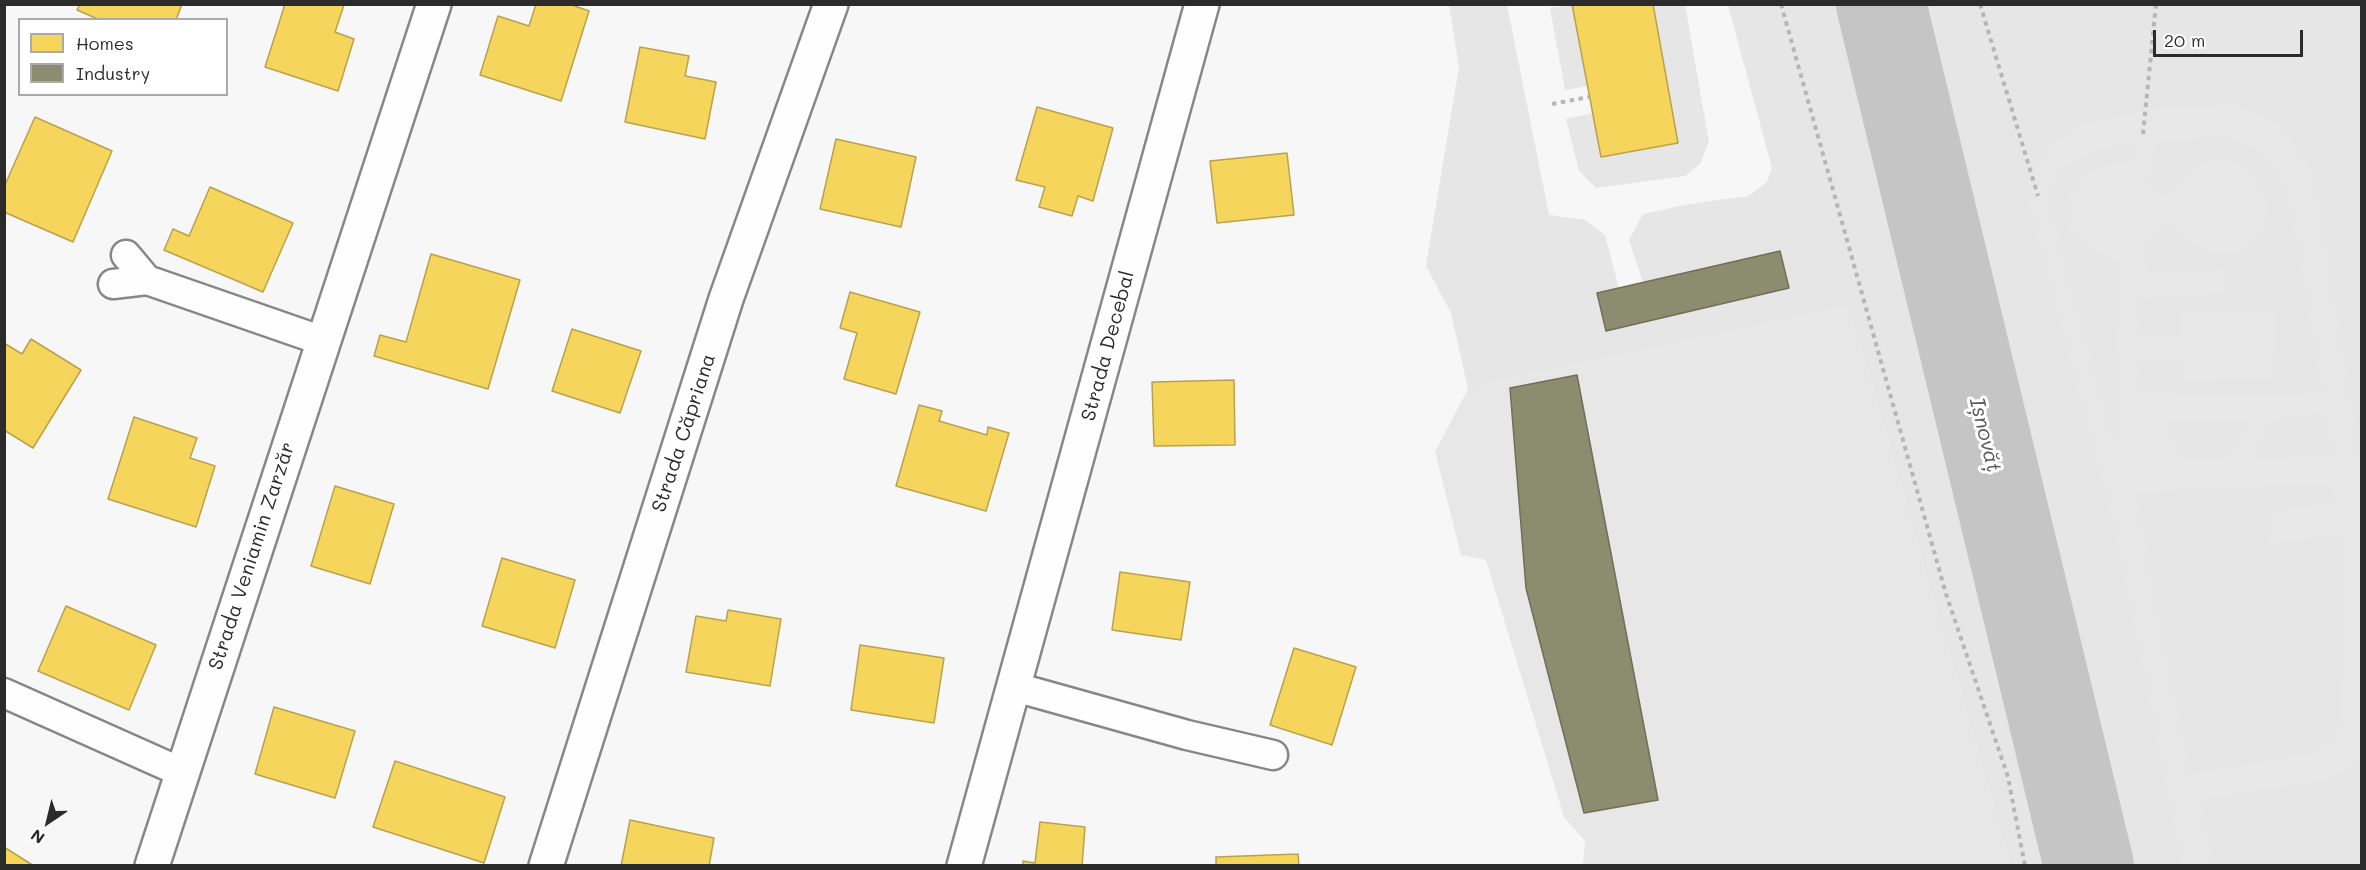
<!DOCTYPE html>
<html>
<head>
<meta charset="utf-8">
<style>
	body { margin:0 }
	#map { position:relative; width:2366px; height:870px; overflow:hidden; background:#f7f7f7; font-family:Mali,sans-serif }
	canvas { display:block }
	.frame { position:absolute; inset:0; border:6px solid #2b2b2b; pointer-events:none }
	.legend { position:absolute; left:18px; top:18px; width:210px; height:78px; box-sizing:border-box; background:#fff; border:2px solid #aaa; margin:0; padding:8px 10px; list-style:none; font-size:18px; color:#2b2b2b }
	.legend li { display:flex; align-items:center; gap:12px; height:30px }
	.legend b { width:30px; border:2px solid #aaa }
	.north { position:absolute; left:18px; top:792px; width:60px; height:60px; -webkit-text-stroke:4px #fff; paint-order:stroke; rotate:215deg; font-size:16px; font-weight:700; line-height:24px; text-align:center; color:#2b2b2b }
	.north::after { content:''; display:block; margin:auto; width:21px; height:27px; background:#2b2b2b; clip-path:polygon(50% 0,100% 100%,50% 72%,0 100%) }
	.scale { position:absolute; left:2153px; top:30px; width:150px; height:27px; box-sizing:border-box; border:3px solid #2b2b2b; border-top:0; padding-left:8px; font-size:18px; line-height:21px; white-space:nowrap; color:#2b2b2b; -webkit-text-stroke:4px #fff; paint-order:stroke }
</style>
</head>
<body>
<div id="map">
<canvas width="2366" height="870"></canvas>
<div class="frame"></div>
<ul class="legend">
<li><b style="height:16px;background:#f6d55c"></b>Homes</li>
<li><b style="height:16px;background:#8c8c6e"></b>Industry</li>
</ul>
<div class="north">N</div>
<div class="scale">20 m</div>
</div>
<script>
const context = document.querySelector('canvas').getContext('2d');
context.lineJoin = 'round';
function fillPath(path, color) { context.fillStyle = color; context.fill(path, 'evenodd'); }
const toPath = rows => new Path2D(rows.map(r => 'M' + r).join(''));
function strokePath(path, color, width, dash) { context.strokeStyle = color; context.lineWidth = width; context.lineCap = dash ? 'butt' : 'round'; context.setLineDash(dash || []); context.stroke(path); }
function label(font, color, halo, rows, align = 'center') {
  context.font = font + ' Mali,sans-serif'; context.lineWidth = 6; context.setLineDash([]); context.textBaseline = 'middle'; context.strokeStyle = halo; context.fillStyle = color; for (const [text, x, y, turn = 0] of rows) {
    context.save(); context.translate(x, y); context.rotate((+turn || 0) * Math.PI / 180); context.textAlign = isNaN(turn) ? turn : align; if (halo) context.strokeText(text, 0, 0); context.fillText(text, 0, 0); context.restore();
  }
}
const built = toPath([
	[1955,5,2361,5,2361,865,2162,865],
	[1844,305,1852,319,2010,865,1583,865,1585,841,1564,817,1486,560,1461,555,1435,452,1468,389]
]);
const green = toPath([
	[1449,5,1507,5,1549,215,1585,220,1605,235,1619,288,1597,294,1606,331,1789,288,1780,252,1643,283,1629,240,1643,214,1689,204,1748,196,1767,182,1772,168,1728,5,2361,5,2361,466,2315,177,2284,129,2235,105,2163,108,2083,124,2046,150,2024,183,2116,532,2183,865,2010,865,1852,319,1844,306,1468,389,1451,313,1426,266,1459,67],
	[1572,5,1588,86,1565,90,1550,8],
	[1653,5,1685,5,1709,142,1700,164,1685,176,1596,188,1579,171,1566,119,1593,113,1601,157,1678,143],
	[2225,136,2254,147,2278,170,2291,209,2323,391,2292,396,2136,393,2139,360,2182,361,2183,379,2275,378,2274,311,2182,312,2182,336,2138,335,2140,299,2226,293,2224,270,2145,273,2150,238,2167,221,2190,242,2212,252,2234,253,2252,243,2264,227,2267,206,2260,183,2240,164,2216,157,2195,166,2163,198,2150,180,2155,142],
	[2131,142,2131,164,2104,166,2084,176,2070,195,2067,214,2071,232,2087,248,2121,261,2114,443,2047,195,2063,168,2092,151],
	[2325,412,2332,455,2252,460,2273,420],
	[2249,419,2226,460,2183,459,2164,421],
	[2333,483,2335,503,2265,513,2270,544,2339,534,2342,718,2331,739,2310,754,2190,775,2135,492],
	[2361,758,2361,865,2213,865,2200,799,2326,780]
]);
const homes = toPath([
	[80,4,182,4,176,20,100,20,77,10,80,4],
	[285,4,344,5,335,32,354,39,338,91,265,67,285,4],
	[536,4,569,4,589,11,561,101,480,75,498,16,529,26,536,4],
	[1572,4,1653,4,1678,143,1601,157,1572,4],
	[640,47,689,56,685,76,716,82,705,139,625,122,640,47],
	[1037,107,1113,128,1093,201,1078,196,1072,216,1039,207,1045,187,1016,180,1037,107],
	[35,117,112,151,73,242,4,212,4,187,35,117],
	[836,139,916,157,901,227,820,209,836,139],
	[1287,153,1294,215,1217,223,1210,161,1287,153],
	[210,187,293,223,263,292,164,250,173,229,189,236,210,187],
	[431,254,520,280,488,389,374,356,380,335,406,342,431,254],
	[850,292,920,312,896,394,844,379,857,333,840,328,850,292],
	[572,329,641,351,620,413,552,391,572,329],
	[31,339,81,370,33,448,4,430,4,343,22,354,31,339],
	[1234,380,1235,445,1154,446,1152,382,1234,380],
	[919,405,942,411,939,421,987,435,988,427,1009,433,986,511,896,486,919,405],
	[134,417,197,438,190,458,215,466,196,527,108,499,134,417],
	[335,486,394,504,370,584,311,566,335,486],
	[502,558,575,580,555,648,482,626,502,558],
	[1120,572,1190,582,1181,640,1112,630,1120,572],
	[66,606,156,645,129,710,38,671,66,606],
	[728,610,781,619,770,686,686,672,696,616,726,621,728,610],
	[860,645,944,658,934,723,851,710,860,645],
	[1294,648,1356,667,1332,745,1270,725,1294,648],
	[274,707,355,731,335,798,255,774,274,707],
	[395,761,505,797,484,863,373,827,395,761],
	[630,820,714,838,709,866,621,866,630,820],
	[1040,822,1085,827,1082,866,1023,866,1023,861,1035,863,1040,822],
	[4,847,34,866,4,866,4,847],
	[1298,854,1299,866,1216,866,1216,857,1298,854]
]);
const industry = toPath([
	[1780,251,1789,288,1606,331,1597,293,1780,251],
	[1577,375,1658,800,1584,813,1526,588,1510,388,1577,375]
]);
const river = toPath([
	[1881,4,2089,866]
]);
const path = toPath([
	[1781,4,1946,594,2008,777,2025,866],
	[1980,4,2038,196],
	[1552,104,1589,97],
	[2143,134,2156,4]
]);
const lane = toPath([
	[126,255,147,280],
	[113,284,147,280,323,341],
	[1015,687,1187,735,1273,755],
	[4,693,181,772]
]);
const street = toPath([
	[152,866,434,4],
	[546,866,726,299,831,4],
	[964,866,1202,4]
]);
const streetNames = [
	["Strada Decebal",1108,346,-75],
	["Strada Căpriana",684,433,-72],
	["Strada Veniamin Zarzăr",252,556,-72]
];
const waterNames = [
	["Ișnovăț",1985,435,76]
];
fillPath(built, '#e7e7e7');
fillPath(green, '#e6e6e6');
fillPath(homes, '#f6d55c');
strokePath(homes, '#b9a24d', 1.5);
fillPath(industry, '#8c8c6e');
strokePath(industry, '#6f6f5a', 1.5);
strokePath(river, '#c5c5c5', 90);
strokePath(lane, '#878787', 33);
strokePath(street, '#878787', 38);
strokePath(path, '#b6b6b6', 4, [4.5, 4.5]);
strokePath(lane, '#fefefe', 28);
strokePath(street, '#fefefe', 33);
label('20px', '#2b2b2b', '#fff', streetNames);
label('italic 21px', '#5a5a5a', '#fff', waterNames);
</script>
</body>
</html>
